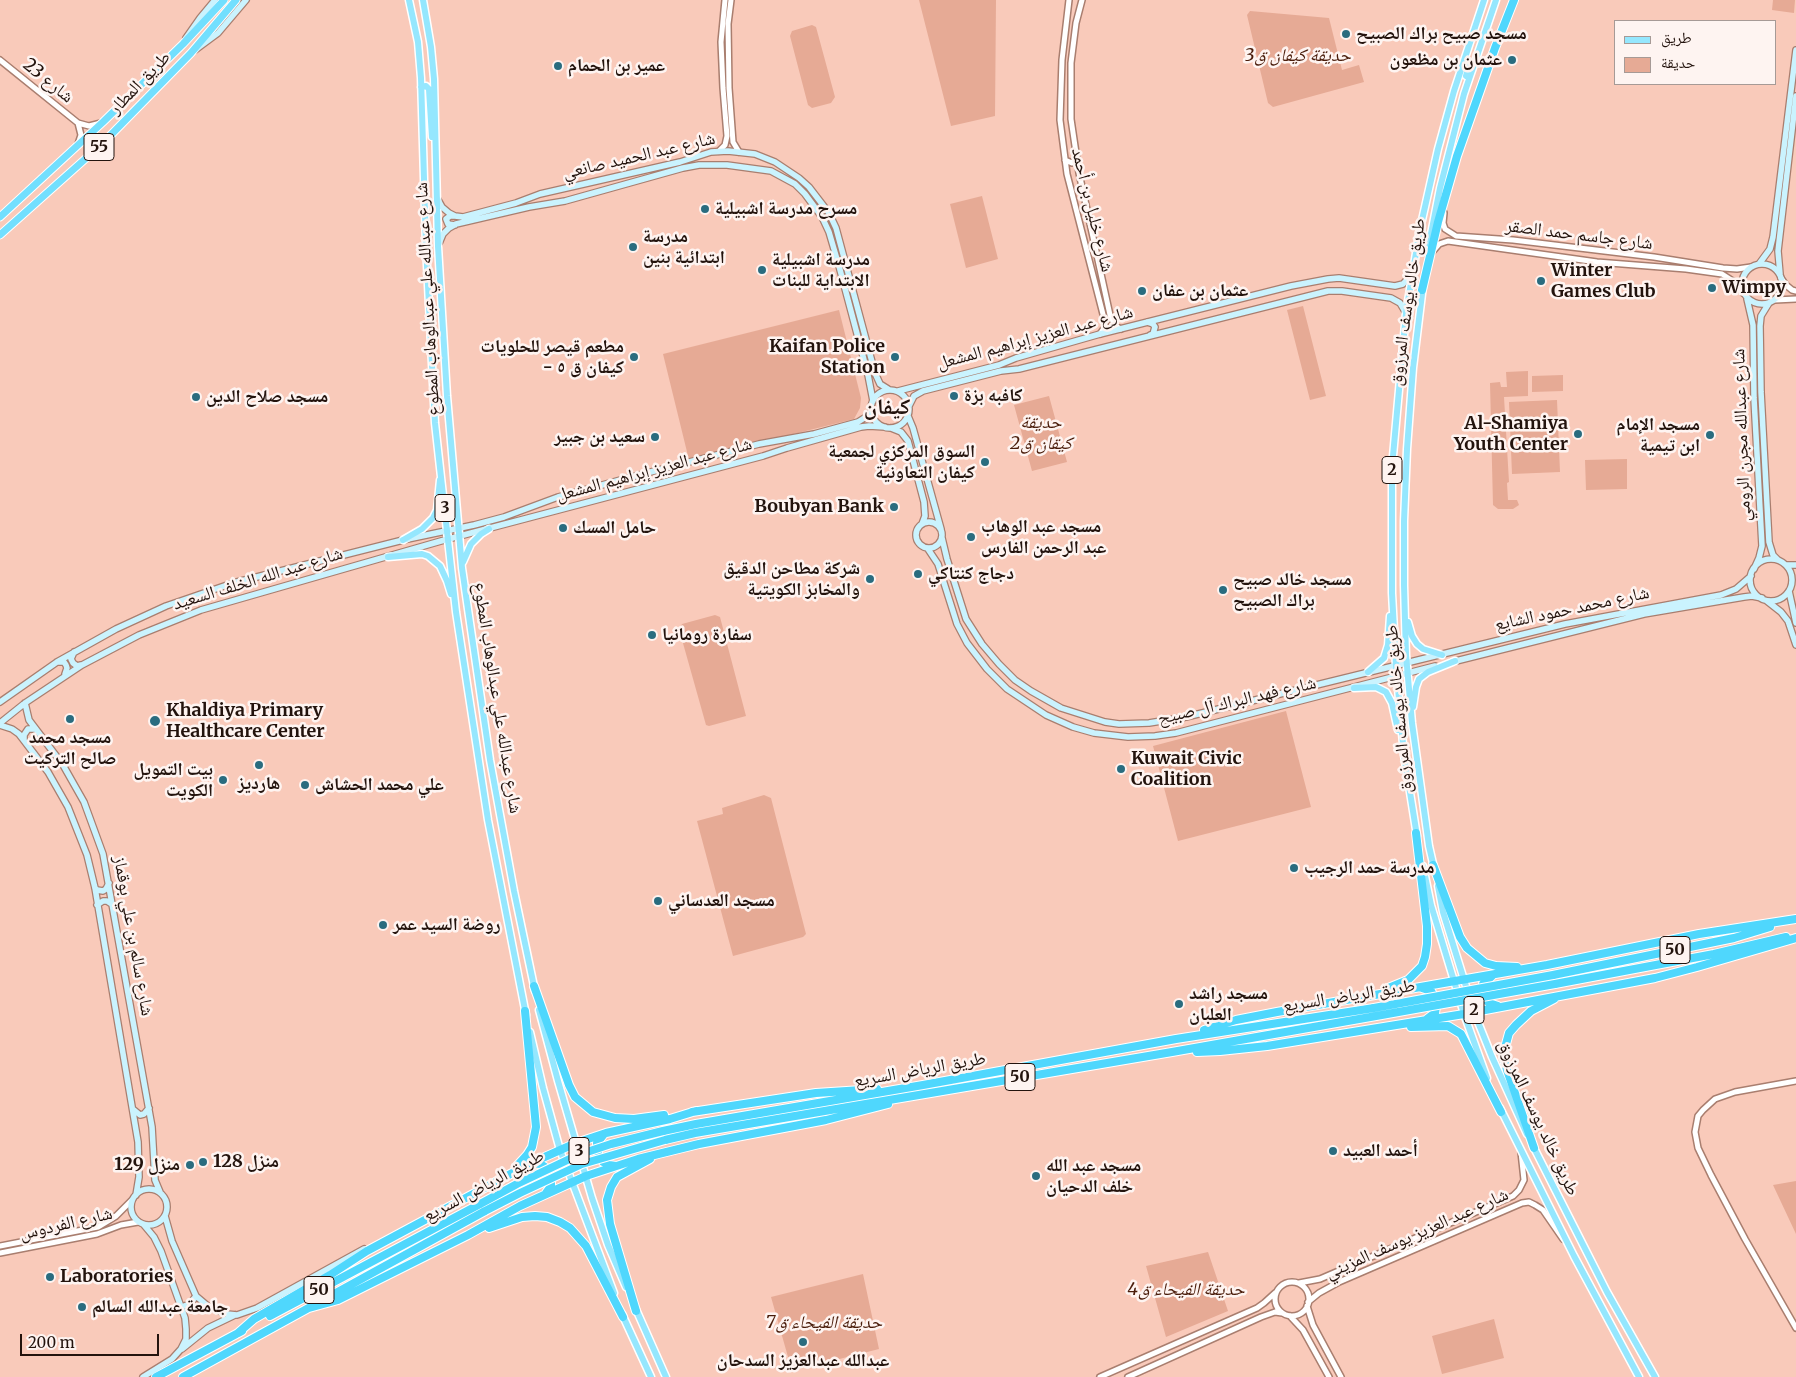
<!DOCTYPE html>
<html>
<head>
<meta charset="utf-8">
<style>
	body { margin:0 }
	#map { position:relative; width:1796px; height:1377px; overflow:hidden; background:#f9caba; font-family:Merriweather,"Noto Naskh Arabic",serif }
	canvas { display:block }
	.legend { position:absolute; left:1614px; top:20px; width:162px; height:65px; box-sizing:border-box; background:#fef4f1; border:1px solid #a69a96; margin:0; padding:6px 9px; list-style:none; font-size:15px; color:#23130d }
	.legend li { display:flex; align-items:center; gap:10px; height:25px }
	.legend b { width:25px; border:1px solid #a69a96 }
	.scale { position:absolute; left:20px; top:1334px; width:139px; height:22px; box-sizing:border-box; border:2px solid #23130d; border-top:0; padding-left:6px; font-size:15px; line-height:18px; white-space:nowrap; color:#23130d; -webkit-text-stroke:4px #fef4f1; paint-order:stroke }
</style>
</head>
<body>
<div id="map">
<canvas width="1796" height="1377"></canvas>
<ul class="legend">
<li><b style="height:6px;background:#95e7fe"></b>طريق</li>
<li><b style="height:14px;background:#e6aa95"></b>حديقة</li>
</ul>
<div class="scale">200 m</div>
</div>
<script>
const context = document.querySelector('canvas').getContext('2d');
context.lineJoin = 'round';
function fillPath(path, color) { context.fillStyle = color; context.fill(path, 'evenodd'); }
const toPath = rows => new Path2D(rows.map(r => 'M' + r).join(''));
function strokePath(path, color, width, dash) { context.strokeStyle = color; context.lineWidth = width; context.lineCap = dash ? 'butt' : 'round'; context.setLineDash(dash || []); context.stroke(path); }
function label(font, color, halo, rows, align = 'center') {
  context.font = font + ' Merriweather,"Noto Naskh Arabic",serif'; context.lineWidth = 5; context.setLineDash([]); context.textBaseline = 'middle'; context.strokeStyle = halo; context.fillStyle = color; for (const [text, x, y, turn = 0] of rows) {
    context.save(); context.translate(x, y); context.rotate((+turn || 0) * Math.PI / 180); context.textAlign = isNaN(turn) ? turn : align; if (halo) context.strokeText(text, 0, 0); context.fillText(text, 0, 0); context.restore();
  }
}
const green = toPath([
	[919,0,996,0,995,116,951,126],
	[1773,0,1795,0,1794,13,1772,10],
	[1250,11,1329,18,1342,70,1359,65,1364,82,1273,107,1268,103,1247,15],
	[812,25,816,27,835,97,831,103,812,108,808,105,790,36,792,31],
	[982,196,998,259,966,268,950,204],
	[1303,306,1326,396,1310,400,1287,310],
	[839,310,861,398,860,408,854,419,689,460,663,354],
	[1528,371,1528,396,1504,397,1509,482,1507,483,1508,500,1517,500,1519,505,1513,509,1498,509,1493,505,1490,383,1500,382,1501,387,1507,387,1506,372],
	[1563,375,1563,391,1532,392,1532,376],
	[1049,396,1067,462,1032,471,1014,405],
	[1557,400,1560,472,1512,474,1509,402],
	[1627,459,1627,489,1586,490,1585,460],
	[715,615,720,617,746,716,709,726,706,725,679,629,682,624],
	[1286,711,1311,807,1178,841,1153,746],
	[764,795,771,798,806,934,803,937,733,956,697,821,723,814,722,808],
	[1796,1181,1796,1234,1773,1185],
	[1208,1252,1228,1311,1166,1337,1146,1266],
	[863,1274,879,1349,792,1371,771,1297],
	[1494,1319,1504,1358,1442,1374,1432,1336]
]);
const tertiary = toPath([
	[731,0,728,24,729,88,733,142,739,152],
	[1069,0,1062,60,1060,120,1067,174,1105,322,1105,327,1100,334],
	[1082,0,1076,23,1071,63,1071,119,1079,173,1110,315,1115,326,1121,329],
	[0,60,78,123,89,126,101,123],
	[78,123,81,135,78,144],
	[719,151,725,145,727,136,723,88,721,42,725,0],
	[1065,160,1072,163,1077,159],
	[1444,213,1443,223,1445,229,1456,236,1513,240,1654,257,1723,268,1737,269,1751,267],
	[1432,252,1439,244,1448,241,1597,262,1686,269,1722,274,1736,283,1743,293],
	[1781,278,1786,285,1792,290,1796,291],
	[1775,300,1796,299],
	[1796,1081,1735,1092,1715,1099,1703,1110,1698,1116,1695,1132,1698,1148,1711,1175,1745,1239,1796,1328],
	[0,1246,98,1227,116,1216,132,1200],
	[0,1253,97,1234,121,1225,138,1222],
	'1275 1299a17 17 0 1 1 34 0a17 17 0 1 1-34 0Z',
	[1299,1283,1320,1279,1513,1196,1519,1190,1524,1180,1521,1152],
	[1308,1302,1319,1293,1339,1282,1522,1203,1529,1202,1535,1205,1543,1210,1563,1239],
	[1307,1306,1313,1325,1341,1377],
	[1290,1316,1303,1330,1329,1377],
	[1100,1377,1257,1308,1264,1303,1275,1293],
	[1128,1377,1261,1317,1275,1312,1282,1313]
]);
const secondary = toPath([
	[186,38,200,18,215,0],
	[195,50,218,33,246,0],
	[437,198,442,207,449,213,455,216,463,217,516,203,540,194,680,162,711,152,728,151,755,154,775,162,799,178,809,187,829,213,836,228,875,373,880,384,888,389],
	[455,225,448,224,446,219,450,216,455,216],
	[438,246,443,234,449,228,456,224,529,207,565,201,683,168,699,165,727,165,771,171,795,184,805,194,822,217,829,232,839,266,868,375,873,401],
	'1742 284a20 20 0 1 1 40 0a20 20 0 1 1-40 0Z',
	[1759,264,1770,249,1773,237,1796,50],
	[1780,274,1778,251,1796,96],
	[1747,299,1753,325,1754,398,1762,546,1759,558,1754,569],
	[1769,303,1761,316,1760,326,1761,392,1769,542,1773,555,1778,560],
	[1147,322,1153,324,1155,327,1153,334,1150,335],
	'871 409a19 19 0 1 1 38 0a19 19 0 1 1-38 0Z',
	[898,391,999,365,1016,358,1100,334,1291,286,1328,279,1339,278,1395,286,1403,284,1412,274],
	[909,406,914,396,923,391,1001,371,1019,369,1328,291,1342,291,1391,298,1400,303,1406,313],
	[908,416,913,428,941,529],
	[891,428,901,432,908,441,924,502,925,516,922,524],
	'916 535a13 13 0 1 1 26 0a13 13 0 1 1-26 0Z',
	[942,538,947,559,966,619,982,644,999,664,1015,680,1031,691,1061,708,1105,722,1119,724,1149,723,1186,717,1565,624,1721,595,1736,589,1751,576],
	[928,549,938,564,957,624,967,643,987,669,1007,689,1046,715,1073,727,1094,733,1128,737,1155,736,1176,733,1435,666],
	'1750 580a21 21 0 1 1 42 0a21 21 0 1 1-42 0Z',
	[1786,565,1796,565],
	[1789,591,1796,623],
	[1767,601,1781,612,1788,621,1796,645],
	[74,652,71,659,73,663,77,666,81,665],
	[57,662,64,662,66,665,67,668,65,674],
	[1452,662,1644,614,1744,597,1752,596,1762,598],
	[0,702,57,662,116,629,166,606,233,583,403,540,474,525,504,517,558,497,635,476,759,444,814,434,858,422,872,413],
	[25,703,29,720,63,765,84,802,103,854,152,1127,155,1180,160,1192],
	[0,723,25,703,82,665,139,635,201,610,441,541,763,456,787,448,861,427,869,426,885,427],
	[0,725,12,729,19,734,48,772,68,807,87,855,95,888,138,1142,139,1177,136,1195],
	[24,739,24,735,28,729,35,729],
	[95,888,97,890,103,891,106,889,109,883],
	[97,905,103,901,107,901,113,905],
	[134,1110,140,1115,144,1114,149,1108],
	'131 1207a18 18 0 1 1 36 0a18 18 0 1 1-36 0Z',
	[165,1216,172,1241,196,1296,209,1307,227,1314,237,1315,257,1308,364,1249],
	[181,1307,190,1304,196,1296],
	[182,1349,208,1328,235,1315],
	[143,1377,172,1359,181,1349,186,1339,186,1329,185,1318,161,1251,154,1237,144,1225]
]);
const primary = toPath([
	[409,0,418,42,421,78,426,246,435,423,456,612,488,820,526,1015],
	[423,0,431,47,434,79,438,246,447,396,462,568,490,760,514,891,535,991],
	[1462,65,1466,62,1469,65,1466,76],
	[421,87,426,86,429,89,432,137],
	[1429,244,1440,188,1464,94,1496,0],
	[1423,286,1413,368,1407,449,1404,521,1404,585,1406,655,1412,723,1429,846,1434,868],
	[403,540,422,529,433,518,437,510,440,480],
	[388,557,422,554,428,556,440,566,447,581,451,594],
	[463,562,471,544,481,534,489,529],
	[1408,622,1412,636,1417,644,1423,649,1442,655],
	[1368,672,1384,658,1388,645,1390,616],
	[1354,688,1376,687,1386,692,1392,703,1398,730],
	[1413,707,1416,687,1419,679,1428,672,1455,661],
	[1417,836,1404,755,1396,666,1392,593,1392,467,1406,313,1420,229,1438,149,1454,91,1484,0],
	[1423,866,1431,905,1464,1014,1487,1078],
	[1438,886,1443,912,1474,1012,1492,1057,1527,1134],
	[539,1010,558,1081,592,1198,608,1245,626,1287],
	[530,1032,543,1088,560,1150,614,1293],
	[1500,1108,1574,1256,1639,1377],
	[1533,1146,1607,1292,1655,1377],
	[635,1307,666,1377],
	[622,1314,651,1377]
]);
const trunk = toPath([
	[0,217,103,122,183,44,224,0],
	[0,235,102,144,191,53,236,0]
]);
const motorway = toPath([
	[1422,290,1438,222,1457,156,1495,48,1514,0],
	[1433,865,1460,937,1467,948,1485,963,1496,966,1517,967],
	[1553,975,1734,938,1770,927],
	[1492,976,1483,984,1482,991,1484,998,1489,1003,1498,1006],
	[1555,984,1714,954,1786,937],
	[534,986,569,1085,575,1097,593,1112,615,1118,634,1119,664,1115],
	[1422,988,1431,991,1437,1001,1435,1013,1427,1019],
	[1386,989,1408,980,1422,966,1425,957,1427,944,1427,926,1416,833],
	[1411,1027,1448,1026,1461,1034,1501,1112],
	[1204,1030,1236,1020,1277,1012,1547,965,1699,934,1796,919],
	[1197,1052,1220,1051,1267,1046,1464,1014,1655,978,1697,967,1796,938],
	[692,1112,816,1093,877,1089],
	[663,1131,696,1124,923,1085,1176,1039,1374,1008],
	[604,1134,597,1143,597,1150,599,1156,603,1162,609,1165,616,1166],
	[665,1140,695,1133,1172,1052,1376,1016],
	[1534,1148,1507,1070,1503,1055,1509,1033,1516,1025,1531,1011,1554,999],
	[532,1163,540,1164,545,1167,551,1176,551,1186,546,1193],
	[516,1167,527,1155,532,1147,536,1127,525,1011],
	[489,1228,522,1217,535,1216,547,1217,560,1222,570,1228,586,1246,623,1317],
	[309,1308,338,1300,468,1235,520,1206,586,1176,638,1159,699,1144,826,1120,888,1104],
	[636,1311,610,1224,607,1200,611,1187,617,1177,650,1159],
	[270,1316,482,1203],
	[238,1333,254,1319,330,1275,367,1251,529,1164,576,1143,606,1133,670,1119,696,1111],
	[156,1377,242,1331],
	[183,1377,485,1211]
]);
const motorwayBridge = toPath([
	[1374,1008,1553,975],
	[1376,1016,1555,984],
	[482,1203,517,1184,578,1155,611,1144,663,1131],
	[485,1211,520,1193,582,1164,665,1140]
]);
const markers = [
	[1346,34,5,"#2a6c7f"],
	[1512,60,5,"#2a6c7f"],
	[558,66,5,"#2a6c7f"],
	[705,209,5,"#2a6c7f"],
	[633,247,5,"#2a6c7f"],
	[762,270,5,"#2a6c7f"],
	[1541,281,5,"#2a6c7f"],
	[1712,288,5,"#2a6c7f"],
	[1142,291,5,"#2a6c7f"],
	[634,357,5,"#2a6c7f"],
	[895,357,5,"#2a6c7f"],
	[954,396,5,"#2a6c7f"],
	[196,397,5,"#2a6c7f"],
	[1578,434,5,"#2a6c7f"],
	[1710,435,5,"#2a6c7f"],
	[655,437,5,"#2a6c7f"],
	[985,462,5,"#2a6c7f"],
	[894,507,5,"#2a6c7f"],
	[563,528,5,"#2a6c7f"],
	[971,537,5,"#2a6c7f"],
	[918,574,5,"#2a6c7f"],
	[870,579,5,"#2a6c7f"],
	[1223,590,5,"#2a6c7f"],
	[652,635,5,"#2a6c7f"],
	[70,719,5,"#2a6c7f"],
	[155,721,6,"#2a6c7f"],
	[259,765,5,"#2a6c7f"],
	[1121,769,5,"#2a6c7f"],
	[223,780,5,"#2a6c7f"],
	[305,785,5,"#2a6c7f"],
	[1294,868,5,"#2a6c7f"],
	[658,901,5,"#2a6c7f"],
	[383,925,5,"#2a6c7f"],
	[1179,1004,5,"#2a6c7f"],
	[1333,1151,5,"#2a6c7f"],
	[203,1162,5,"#2a6c7f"],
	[190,1165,5,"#2a6c7f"],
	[1036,1176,5,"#2a6c7f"],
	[50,1277,5,"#2a6c7f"],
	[82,1307,5,"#2a6c7f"],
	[803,1342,5,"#2a6c7f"]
];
const shields = [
	[99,147,30],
	[1392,470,20],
	[445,508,20],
	[1675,950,30],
	[1474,1010,20],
	[1020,1077,30],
	[579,1151,20],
	[319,1290,30]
];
const shieldNames = [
	["55",99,147],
	["2",1392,470],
	["3",445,508],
	["50",1675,950],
	["2",1474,1010],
	["50",1020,1077],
	["3",579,1151],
	["50",319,1290]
];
const poiNames = [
	["مسجد صبيح براك الصبيح",1356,34],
	["عثمان بن مظعون",1502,60,"right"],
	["عمير بن الحمام",568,66],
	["مسرح مدرسة اشبيلية",715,209],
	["مدرسة",643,237],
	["ابتدائية بنين",643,258],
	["مدرسة اشبيلية",772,260],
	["الابتداية للبنات",772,281],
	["Winter",1551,271],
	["Games Club",1551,292],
	["Wimpy",1722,288],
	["عثمان بن عفان",1152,291],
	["مطعم قيصر للحلويات",624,347,"right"],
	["- كيفان ق ٥",624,368,"right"],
	["Kaifan Police",885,347,"right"],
	["Station",885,368,"right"],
	["كافبه بزة",964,396],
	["مسجد صلاح الدين",206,397],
	["Al-Shamiya",1568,424,"right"],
	["Youth Center",1568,445,"right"],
	["مسجد الإمام",1700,425,"right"],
	["ابن تيمية",1700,446,"right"],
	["سعيد بن جبير",645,437,"right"],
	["السوق المركزي لجمعية",975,452,"right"],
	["كيفان التعاونية",975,473,"right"],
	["Boubyan Bank",884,507,"right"],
	["مسجد عبد الوهاب",981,527],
	["عبد الرحمن الفارس",981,548],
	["حامل المسك",573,528],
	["شركة مطاحن الدقيق",860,569,"right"],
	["والمخابز الكويتية",860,590,"right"],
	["دجاج كنتاكي",928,574],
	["مسجد خالد صبيح",1233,580],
	["براك الصبيح",1233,601],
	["سفارة رومانيا",662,635],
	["Khaldiya Primary",166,711],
	["Healthcare Center",166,732],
	["مسجد محمد",70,738,"center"],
	["صالح التركيت",70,759,"center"],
	["Kuwait Civic",1131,759],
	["Coalition",1131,780],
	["بيت التمويل",213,770,"right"],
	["الكويت",213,791,"right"],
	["هارديز",259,784,"center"],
	["علي محمد الحشاش",315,785],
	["مدرسة حمد الرجيب",1304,868],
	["مسجد العدساني",668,901],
	["روضة السيد عمر",393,925],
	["مسجد راشد",1189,994],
	["العلبان",1189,1015],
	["أحمد العبيد",1343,1151],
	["منزل 128",213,1162],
	["منزل 129",180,1165,"right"],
	["مسجد عبد الله",1046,1166],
	["خلف الدحيان",1046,1187],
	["Laboratories",60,1277],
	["جامعة عبدالله السالم",92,1307],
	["عبدالله عبدالعزيز السدحان",803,1361,"center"]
];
const parkNames = [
	["حديقة كيفان ق3",1298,56],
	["حديقة",1041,423],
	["كيقان ق2",1041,444],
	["حديقة الفيحاء ق4",1186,1290],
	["حديقة الفيحاء ق7",824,1323]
];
const streetNames = [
	["شارع 23",48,81,39],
	["طريق المطار",140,83,-46],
	["شارع عبد الحميد صانعي",639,156,-13],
	["شارع خليل بن أحمد",1092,210,76],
	["شارع جاسم حمد الصقر",1579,235,7],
	["شارع عبدالله علي عبدالوهاب المطوع",428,299,-93],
	["طريق خالد يوسف المرزوق",1408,302,-82],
	["شارع عبد العزيز إبراهيم المشعل",1035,338,-15],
	["شارع عبدالله مجرن الرومي",1742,435,-92],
	["شارع عبد العزيز إبراهيم المشعل",654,470,-15],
	["شارع عبد الله الخلف السعيد",258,579,-17],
	["شارع محمد حمود الشايع",1572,609,-12],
	["شارع عبدالله علي عبدالوهاب المطوع",497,698,81],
	["شارع فهد البراك آل صبيح",1237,701,-13],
	["طريق خالد يوسف المرزوق",1399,709,-95],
	["شارع سالم بن علي بوقماز",133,936,80],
	["طريق الرياض السريع",1349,996,-9],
	["طريق الرياض السريع",920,1070,-10],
	["طريق خالد يوسف المرزوق",1538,1118,65],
	["طريق الرياض السريع",484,1186,-28],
	["شارع الفردوس",66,1224,-13],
	["شارع عبد العزيز يوسف المزيني",1417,1234,-24]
];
const districtNames = [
	["كيفان",887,408]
];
fillPath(green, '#e6aa95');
strokePath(tertiary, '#a97e6f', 8);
strokePath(secondary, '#a97e6f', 8);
strokePath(primary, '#fff', 9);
strokePath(trunk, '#fff', 9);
strokePath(motorway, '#fff', 10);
strokePath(tertiary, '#fff', 5);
strokePath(secondary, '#caf3fe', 5.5);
strokePath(primary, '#95e7fe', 6);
strokePath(trunk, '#72dffe', 7);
strokePath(motorway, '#4fd7fd', 8);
strokePath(motorwayBridge, '#fff', 10, []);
strokePath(motorwayBridge, '#4fd7fd', 8);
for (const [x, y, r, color] of markers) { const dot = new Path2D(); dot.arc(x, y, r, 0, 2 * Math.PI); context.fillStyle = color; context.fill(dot); strokePath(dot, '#fef4f1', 2); }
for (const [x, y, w] of shields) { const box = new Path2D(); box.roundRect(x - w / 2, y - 13.5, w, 27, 4); context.fillStyle = '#fef4f1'; context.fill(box); strokePath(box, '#23130d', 1); }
label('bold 16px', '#23130d', null, shieldNames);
label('bold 18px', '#23130d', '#fef4f1', poiNames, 'left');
label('italic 18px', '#4a1c0a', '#fef4f1', parkNames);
label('18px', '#23130d', '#fef4f1', streetNames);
label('bold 22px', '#23130d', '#fef4f1', districtNames);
</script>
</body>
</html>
